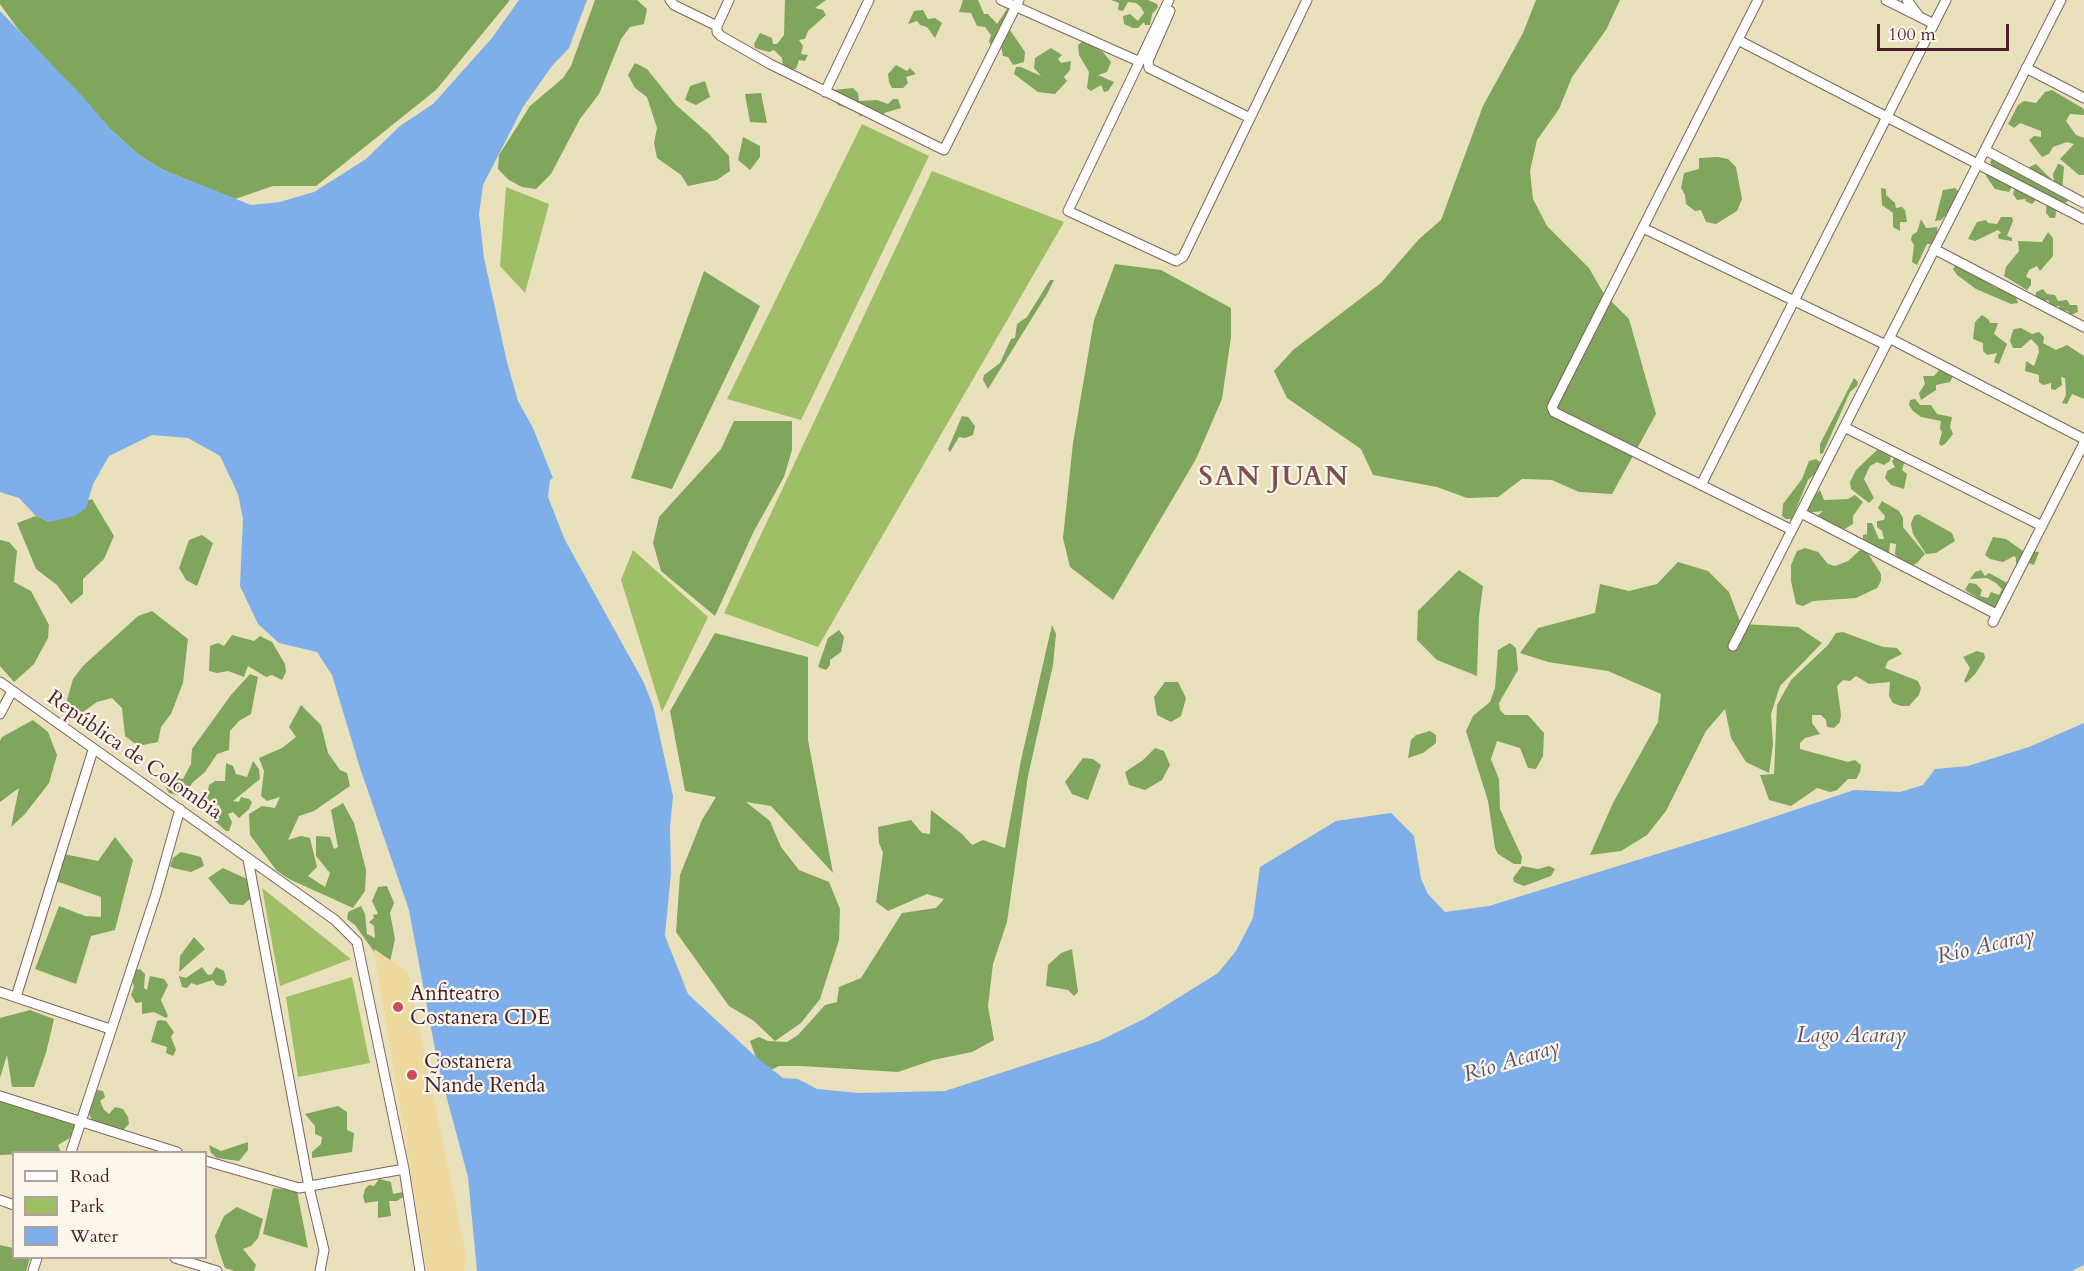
<!DOCTYPE html>
<html>
<head>
<meta charset="utf-8">
<style>
	body { margin:0 }
	#map { position:relative; width:2084px; height:1271px; overflow:hidden; background:#e8e1bc; font-family:Cardo,serif }
	canvas { display:block }
	.legend { position:absolute; left:12px; top:1151px; width:195px; height:108px; box-sizing:border-box; background:#fbf7ec; border:2px solid #b4a19f; margin:0; padding:8px 10px; list-style:none; font-size:18px; color:#4a1f2b }
	.legend li { display:flex; align-items:center; gap:12px; height:30px }
	.legend b { width:30px; border:2px solid #b4a19f }
	.scale { position:absolute; left:1877px; top:24px; width:132px; height:27px; box-sizing:border-box; border:3px solid #4a1f2b; border-top:0; padding-left:8px; font-size:18px; line-height:21px; white-space:nowrap; color:#4a1f2b; -webkit-text-stroke:4px #fbf7ec; paint-order:stroke }
</style>
</head>
<body>
<div id="map">
<canvas width="2084" height="1271"></canvas>
<ul class="legend">
<li><b style="height:8px;background:#fff"></b>Road</li>
<li><b style="height:16px;background:#9fbf67"></b>Park</li>
<li><b style="height:16px;background:#7fafea"></b>Water</li>
</ul>
<div class="scale">100 m</div>
</div>
<script>
const context = document.querySelector('canvas').getContext('2d');
context.lineJoin = 'round';
function fillPath(path, color) { context.fillStyle = color; context.fill(path, 'evenodd'); }
const toPath = rows => new Path2D(rows.map(r => 'M' + r).join(''));
function strokePath(path, color, width, dash) { context.strokeStyle = color; context.lineWidth = width; context.lineCap = dash ? 'butt' : 'round'; context.setLineDash(dash || []); context.stroke(path); }
function label(font, color, halo, rows, align = 'center') {
  context.font = font + ' Cardo,serif'; context.lineWidth = 4.5; context.setLineDash([]); context.textBaseline = 'middle'; context.strokeStyle = halo; context.fillStyle = color; for (const [text, x, y, turn = 0] of rows) {
    context.save(); context.translate(x, y); context.rotate((+turn || 0) * Math.PI / 180); context.textAlign = isNaN(turn) ? turn : align; if (halo) context.strokeText(text, 0, 0); context.fillText(text, 0, 0); context.restore();
  }
}
const green = toPath([
	[862,124,929,156,801,420,727,399],
	[932,171,1064,222,818,647,724,613],
	[506,187,549,204,525,293,500,266],
	[633,550,708,617,662,712,621,580],
	[262,888,351,959,280,986],
	[352,977,370,1063,298,1077,286,997]
]);
const forest = toPath([
	[0,0,510,0,436,90,316,186,273,186,235,199,163,170,139,155,110,129,18,29,0,4],
	[595,0,637,0,647,9,644,24,630,27,621,39,599,94,580,119,551,174,536,189,522,187,509,180,498,169,499,155,530,106,563,78,571,66],
	[785,0,826,0,815,8,823,10,826,15,808,31,805,39,799,40,803,46,801,54,808,55,805,61,799,60,796,69,791,69,783,67,782,58,774,50,769,52,755,48,754,44,760,33,772,38,773,44,777,44,784,35],
	[963,0,978,0,984,14,988,14,997,24,1007,9,1013,9,1016,15,1010,30,1025,52,1024,62,1013,65,1008,57,1003,56,1001,46,993,47,989,42,991,35,985,27,977,26,971,13,959,12],
	[1111,0,1148,0,1157,4,1158,7,1152,14,1150,25,1145,25,1144,22,1138,28,1133,28,1124,24,1123,16,1130,14,1138,21,1144,13,1141,7,1136,3,1128,2,1123,11,1118,10,1119,3],
	[1536,0,1620,0,1606,30,1572,77,1559,109,1537,140,1530,171,1533,199,1547,226,1589,268,1604,294,1629,319,1656,414,1612,494,1579,492,1552,480,1522,479,1498,497,1467,498,1437,487,1373,475,1361,449,1287,398,1274,371,1293,350,1381,283,1419,239,1441,220,1483,106,1523,33],
	[923,10,928,19,935,18,942,23,935,38,927,27,920,25,917,21,908,24,914,11],
	[1083,41,1103,52,1111,62,1107,72,1098,75,1114,82,1108,91,1104,92,1101,85,1091,91,1087,88,1089,72,1079,55,1078,45],
	[1051,48,1062,55,1058,59,1061,63,1071,61,1070,70,1064,77,1067,81,1055,94,1038,92,1014,74,1016,67,1021,67,1041,76,1034,68,1035,58],
	[635,63,647,69,675,104,709,134,729,156,730,171,717,180,688,186,681,175,657,158,654,143,657,128,647,97,635,88,628,75],
	[896,65,907,71,910,68,916,74,906,77,908,83,903,88,892,88,889,82,888,74],
	[705,81,710,97,696,105,685,100,690,86],
	[853,88,858,93,859,101,877,100,888,104,893,99,898,99,901,108,884,113,885,118,867,115,860,116,856,111,838,105,830,93,834,90],
	[2052,90,2084,109,2084,115,2070,114,2066,121,2076,135,2084,138,2084,175,2079,175,2060,159,2074,144,2067,142,2053,147,2049,154,2042,157,2029,140,2034,136,2041,137,2041,131,2020,123,2014,128,2008,124,2018,105,2024,101,2036,103,2045,92],
	[761,93,767,123,750,122,745,94],
	[743,137,760,146,760,157,750,170,738,160],
	[1718,157,1728,159,1736,167,1742,199,1737,211,1716,224,1706,222,1701,210,1695,211,1686,204,1685,195,1681,188,1684,173,1699,169,1699,158],
	[1993,158,2027,168,2036,164,2054,182,2053,174,2058,164,2060,164,2064,167,2062,192,2068,201,2057,208,2055,218,2050,218,2046,213,2047,195,2041,195,2032,204,2025,201,2026,199,2017,200,2013,194,2015,187,2008,184,2012,187,2009,192,1995,189,1986,176,1987,171,1994,169,1990,162],
	[1881,188,1886,189,1886,195,1895,203,1896,208,1902,207,1905,210,1907,222,1900,222,1900,231,1893,227,1893,213,1882,205],
	[1955,188,1959,192,1949,212,1941,220,1935,221,1943,190],
	[2001,217,2012,217,2013,221,2007,236,2012,238,2012,241,1999,239,1998,235,2001,233,1998,230,1975,241,1968,239,1977,222,1986,220,1988,223,1997,224],
	[1921,219,1926,228,1937,227,1938,234,1931,244,1927,244,1917,265,1912,262,1914,245,1911,240,1912,235,1917,232],
	[2048,232,2053,238,2053,256,2040,271,2037,266,2029,270,2026,277,2031,279,2031,285,2027,290,2004,276,2006,267,2019,251,2018,241,2042,242],
	[1957,263,1978,272,1994,287,2015,295,2018,303,2011,304,1976,289,1957,275,1953,269],
	[1115,264,1161,270,1231,308,1231,337,1222,399,1196,459,1113,600,1070,567,1063,538,1073,443,1094,320],
	[704,271,760,306,672,489,631,478],
	[1050,280,1054,280,1047,294,988,389,983,380,984,375,1000,363,1011,339,1015,338,1017,324,1027,317],
	[2043,289,2047,294,2055,295,2058,301,2067,300,2070,305,2077,305,2078,312,2070,315,2068,311,2060,310,2059,306,2051,306,2048,300,2042,302,2035,299,2036,292],
	[1982,315,1989,320,1990,323,1998,323,1994,334,2007,344,1999,364,1994,362,1997,353,1987,355,1983,351,1983,343,1973,339,1975,322],
	[2021,328,2032,334,2039,332,2044,337,2043,343,2056,350,2067,345,2084,356,2084,399,2072,394,2067,404,2062,403,2066,395,2065,378,2061,377,2062,385,2055,390,2051,389,2051,383,2043,385,2039,382,2039,375,2025,371,2026,361,2034,366,2039,352,2038,346,2031,339,2021,348,2013,348,2010,341,2012,333,2014,329],
	[1940,369,1953,376,1950,382,1936,385,1936,390,1921,400,1919,393,1925,384,1923,376,1934,376],
	[1854,378,1858,382,1857,386,1850,392,1823,453,1820,454,1820,444],
	[1915,399,1920,405,1931,405,1937,414,1952,417,1950,427,1953,434,1945,444,1941,446,1939,443,1942,432,1940,429,1941,421,1921,417,1913,411,1909,405,1910,400],
	[962,416,968,417,975,426,973,435,965,438,959,437,950,452,948,449],
	[734,421,792,421,792,450,784,477,754,531,715,616,661,571,653,543,659,517,721,449],
	[1877,450,1891,454,1890,461,1884,465,1877,462,1870,466,1864,479,1874,498,1869,503,1851,489,1850,482,1856,470],
	[1895,456,1904,463,1902,470,1907,474,1904,489,1891,485,1885,478,1887,471,1895,467,1892,462],
	[1816,459,1820,462,1820,469,1808,480,1792,519,1786,519,1782,516,1783,504,1802,479,1809,461],
	[1820,490,1824,500,1848,499,1855,495,1863,502,1853,516,1853,524,1843,530,1817,516,1823,511,1806,513,1809,501],
	[92,499,114,536,104,559,83,579,83,594,71,604,57,585,36,569,17,523,36,516,49,522,60,511],
	[1882,501,1899,511,1903,518,1903,527,1925,554,1917,563,1909,567,1902,562,1895,554,1896,544,1890,543,1889,554,1863,540,1863,535,1867,534,1867,523,1872,523,1879,539,1884,539,1882,531,1877,527,1877,521,1884,520,1885,516,1878,508],
	[1918,514,1952,533,1955,541,1936,553,1926,554,1913,534,1911,524,1914,516],
	[202,535,213,543,197,586,186,580,179,568,189,540],
	[1993,537,2006,539,2023,551,2039,552,2034,565,2026,562,2016,564,2016,558,2014,556,2003,562,1990,559,1985,555],
	[0,540,9,542,17,551,14,582,31,591,49,625,48,638,34,664,14,682,0,666],
	[1805,548,1818,552,1828,564,1835,566,1848,561,1861,549,1867,552,1881,574,1881,581,1877,588,1856,598,1813,601,1803,606,1796,604,1791,581,1791,565,1797,551],
	[1678,562,1708,571,1729,592,1741,624,1798,627,1822,643,1780,686,1771,714,1773,744,1769,773,1746,762,1731,738,1725,709,1706,731,1666,811,1647,835,1621,851,1590,855,1613,803,1658,722,1661,694,1608,671,1548,662,1520,653,1538,628,1595,613,1600,584,1629,591,1657,584],
	[1459,570,1483,586,1479,616,1477,676,1437,660,1417,640,1418,611],
	[1981,570,1985,576,1989,573,2013,586,2013,594,1995,609,1965,590,1969,583,1976,584,1982,590,1980,596,1988,598,1991,592,1999,595,2002,589,1996,583,1987,578,1970,579,1975,572],
	[152,611,188,639,183,683,171,714,161,727,158,742,138,746,125,736,122,708,112,698,97,702,73,719,65,707,73,679,83,666,138,616],
	[1052,625,1056,634,1053,665,1028,776,1007,922,993,964,988,1006,994,1040,972,1052,933,1060,898,1072,801,1066,779,1066,769,1071,758,1063,750,1041,759,1037,768,1041,787,1042,798,1035,825,1005,837,1002,839,987,861,978,902,913,936,908,944,899,927,894,888,911,876,902,883,853,879,843,878,827,911,820,922,833,930,834,931,810,962,834,972,845,983,840,1005,848,1021,760],
	[839,630,844,637,841,652,830,660,830,665,826,670,818,667,828,638],
	[1843,632,1883,647,1897,648,1902,654,1888,661,1885,668,1918,681,1921,688,1919,695,1909,706,1901,706,1893,703,1889,696,1890,682,1869,684,1856,676,1850,681,1843,680,1837,686,1841,715,1840,722,1834,728,1827,727,1826,720,1821,715,1812,715,1812,723,1820,734,1805,738,1800,743,1800,749,1848,762,1855,760,1861,765,1860,772,1856,779,1848,779,1837,790,1830,792,1817,788,1791,806,1769,800,1760,775,1774,774,1777,705,1791,680,1828,645,1836,633],
	[715,633,808,657,808,740,833,873,771,806,746,802,770,821,781,847,799,870,829,882,840,909,839,940,820,999,801,1023,775,1041,754,1021,729,1006,676,932,680,875,702,820,716,797,685,791,670,711],
	[232,635,254,641,260,636,272,642,285,664,286,672,282,680,272,675,266,677,248,666,244,677,228,671,217,673,209,671,210,646,218,643,224,646],
	[1510,643,1516,648,1518,670,1499,703,1500,710,1505,715,1528,715,1544,733,1543,756,1536,769,1528,768,1520,748,1497,741,1491,759,1499,779,1500,809,1522,857,1521,864,1514,864,1498,854,1495,848,1488,801,1466,731,1473,716,1490,702,1495,688,1498,650],
	[1977,651,1984,653,1985,658,1976,673,1966,683,1964,681,1970,668,1963,657],
	[250,674,258,677,251,714,239,721,230,731,229,750,217,754,205,772,192,783,185,797,169,793,159,775,183,779,191,764,192,749,231,695],
	[1165,682,1178,682,1186,698,1181,716,1171,722,1157,715,1154,697],
	[301,705,321,725,328,753,340,770,347,773,350,786,314,811,299,816,288,840,301,836,310,838,317,867,308,876,325,887,330,873,316,856,316,836,330,837,334,849,338,847,331,810,343,803,354,823,366,870,365,891,353,908,289,879,277,871,250,835,249,814,262,806,275,808,280,797,267,801,261,796,264,771,259,758,282,748,296,737,289,727],
	[33,720,48,732,57,755,49,783,25,814,11,827,19,788,0,802,0,741,2,737],
	[1430,731,1436,735,1436,743,1423,753,1408,758,1411,740,1416,735],
	[1155,748,1164,751,1170,765,1162,780,1145,790,1129,785,1125,772,1143,760],
	[1083,758,1093,759,1101,765,1088,800,1072,794,1065,782],
	[253,761,259,769,260,779,233,801,239,802,241,797,249,799,252,802,249,809,239,818,233,812,228,814,232,822,229,831,226,831,208,815,208,811,219,811,220,806,207,799,209,785,215,781,225,781,226,763,233,766,236,774,247,777],
	[115,837,133,860,115,930,91,936,76,984,35,969,59,906,85,916,101,917,101,897,56,881,64,854,98,861],
	[181,852,201,857,204,866,191,872,173,868,170,866,173,858],
	[1522,866,1538,869,1549,866,1555,869,1551,876,1524,886,1514,882,1513,878],
	[223,868,249,880,251,898,243,905,230,904,208,878],
	[387,886,394,903,390,913,395,939,390,962,375,953,355,925,347,919,348,912,361,906,365,914,367,934,375,938,374,926,369,922,374,918,373,915,378,914,372,901,378,887],
	[194,937,205,949,179,972,180,956],
	[1072,949,1078,992,1074,996,1068,990,1046,986,1048,965,1061,953],
	[202,967,208,975,212,974,216,967,224,971,227,982,223,986,216,985,213,980,197,985,191,983,187,988,182,987,179,976,186,978],
	[140,969,145,974,144,988,147,990,150,976,164,979,168,985,161,1000,168,1016,166,1018,154,1012,142,1014,142,1002,136,1003,131,995,134,987,131,975,133,971],
	[30,1010,54,1019,46,1053,34,1087,12,1087,7,1055,0,1078,0,1018],
	[160,1020,166,1021,174,1032,171,1037,176,1050,173,1056,166,1053,167,1047,151,1042,157,1021],
	[98,1090,103,1091,105,1097,100,1101,104,1110,109,1114,115,1107,123,1109,128,1117,129,1124,120,1133,92,1121,88,1111,92,1098],
	[0,1101,76,1125,73,1136,58,1145,61,1152,0,1155],
	[338,1106,347,1112,347,1130,354,1133,352,1152,312,1158,312,1152,321,1144,322,1137,315,1134,315,1126,305,1114],
	[248,1142,248,1150,239,1161,217,1158,211,1153,209,1145,221,1151],
	[379,1179,391,1182,393,1194,403,1192,403,1197,397,1201,389,1201,391,1216,378,1218,378,1201,365,1203,363,1197,365,1189,369,1185,374,1186],
	[273,1188,297,1191,308,1248,263,1234],
	[237,1207,263,1219,258,1238,251,1246,243,1249,256,1265,254,1271,235,1271,225,1268,219,1251,215,1236,224,1216],
	[0,1245,13,1248,14,1258,30,1258,26,1271,0,1271]
]);
const sand = toPath([
	[374,949,408,972,466,1256,464,1271,427,1271]
]);
const water = toPath([
	[519,0,587,0,569,48,552,66,523,107,483,185,479,214,484,258,507,362,518,401,533,428,553,478,550,480,548,497,565,540,644,683,653,706,673,796,670,827,671,872,665,936,688,994,756,1057,783,1078,798,1079,817,1089,859,1093,945,1091,1099,1041,1144,1019,1218,973,1236,951,1253,918,1260,867,1336,821,1391,813,1414,836,1421,879,1428,894,1445,912,1489,906,1744,827,1854,790,1900,792,1923,785,1935,769,1968,766,2029,747,2084,723,2084,1265,2072,1271,477,1271,468,1177,438,1065,409,910,360,768,332,675,317,652,279,643,258,624,240,586,243,519,238,494,220,456,188,438,152,435,109,456,93,484,86,508,75,516,49,522,36,516,19,498,0,492,0,11,84,98,110,129,139,155,163,170,251,205,280,202,314,192,366,159,400,126,433,104,492,38]
]);
const minor = toPath([
	[670,0,674,5,717,26],
	[729,0,717,26,717,32,721,36,770,64,944,150,1019,0],
	[1001,0,1138,61],
	[1169,0,1068,211,1176,261,1183,257,1307,0],
	[1758,0,1552,407,1554,412,1792,530],
	[1886,0,1934,24],
	[1907,0,1918,15],
	[1170,11,1148,61,1149,68,1250,118],
	[1738,40,2084,219],
	[2026,68,2084,98],
	[825,92,869,0],
	[1985,150,2084,203],
	[1643,228,1886,345],
	[1934,249,2084,327],
	[1889,338,2084,439],
	[1844,427,2042,526],
	[1701,485,1946,0],
	[1801,513,1996,614],
	[1993,622,2084,443],
	[1733,646,2061,0],
	[0,682,335,920,357,942,404,1169,420,1271],
	[0,714,12,691],
	[248,859,309,1187,324,1250,320,1271],
	[0,992,110,1029],
	[16,997,93,750],
	[0,1096,177,1152],
	[71,1152,156,894,180,809],
	[206,1161,299,1188,404,1169],
	[0,1200,14,1205],
	[175,1258,217,1271],
	[33,1271,37,1258]
]);
const markers = [
	[398,1007,6,"#d1495b"],
	[412,1075,6,"#d1495b"]
];
const streetNames = [
	["República de Colombia",134,756,35]
];
const poiNames = [
	["Anfiteatro",410,995],
	["Costanera CDE",410,1019],
	["Costanera",424,1063],
	["Ñande Renda",424,1087]
];
const waterNames = [
	["Río Acaray",1986,947,-13],
	["Lago Acaray",1851,1037],
	["Río Acaray",1512,1062,-17]
];
const districtNames = [
	["SAN JUAN",1274,479]
];
fillPath(green, '#9fbf67');
fillPath(forest, '#7fa65c');
fillPath(sand, '#eeda9e');
fillPath(water, '#7fafea');
strokePath(minor, '#81635e', 11);
strokePath(minor, '#fff', 9);
for (const [x, y, r, color] of markers) { const dot = new Path2D(); dot.arc(x, y, r, 0, 2 * Math.PI); context.fillStyle = color; context.fill(dot); strokePath(dot, '#fbf7ec', 2); }
label('21px', '#4a1f2b', '#fbf7ec', streetNames);
label('21px', '#4a1f2b', '#fbf7ec', poiNames, 'left');
label('italic 22px', '#5d516e', '#fbf7ec', waterNames);
context.letterSpacing = '1.5px';
label('bold 27px', '#814f52', '#fbf7ec', districtNames);
context.letterSpacing = '0px';
</script>
</body>
</html>
